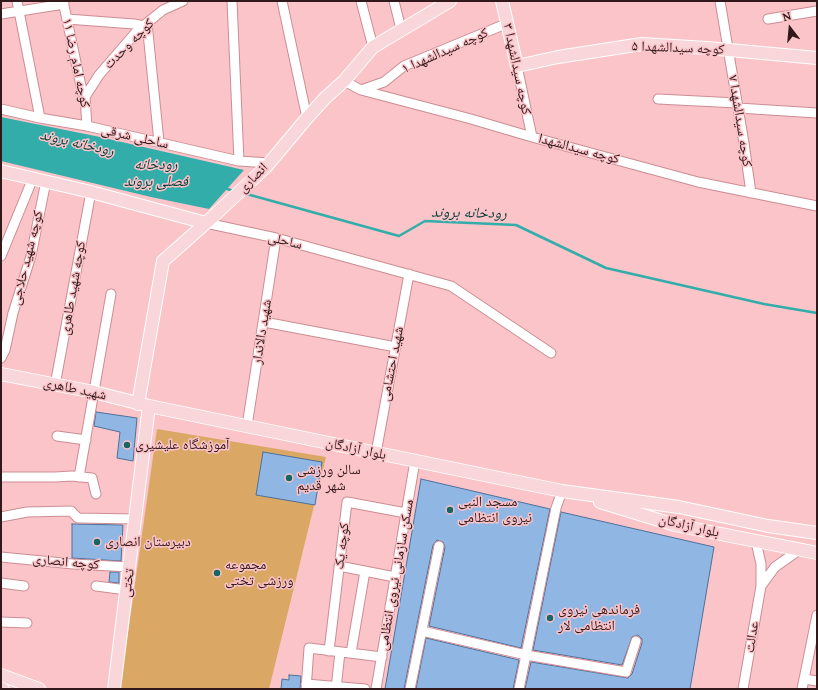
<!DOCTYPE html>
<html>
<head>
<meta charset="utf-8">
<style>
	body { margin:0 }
	#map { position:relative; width:818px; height:690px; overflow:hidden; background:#fbc4c9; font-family:Lora,serif }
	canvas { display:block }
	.frame { position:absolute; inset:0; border:2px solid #30181b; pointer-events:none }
	.north { position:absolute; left:770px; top:8px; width:40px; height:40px; -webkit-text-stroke:3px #fbc4c9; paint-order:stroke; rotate:344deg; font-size:11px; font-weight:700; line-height:16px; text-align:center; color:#30181b }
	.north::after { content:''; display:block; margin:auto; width:14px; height:18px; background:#30181b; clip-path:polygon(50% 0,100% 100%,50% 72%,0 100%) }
</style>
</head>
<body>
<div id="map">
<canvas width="818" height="690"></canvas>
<div class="frame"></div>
<div class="north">N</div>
</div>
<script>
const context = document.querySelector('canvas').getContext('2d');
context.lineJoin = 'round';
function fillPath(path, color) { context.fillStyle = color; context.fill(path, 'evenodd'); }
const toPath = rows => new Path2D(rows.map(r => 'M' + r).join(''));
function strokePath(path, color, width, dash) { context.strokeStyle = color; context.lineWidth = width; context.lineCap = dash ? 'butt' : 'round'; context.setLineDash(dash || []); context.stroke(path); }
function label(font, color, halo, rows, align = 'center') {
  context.font = font + ' Lora,"Noto Naskh Arabic",serif'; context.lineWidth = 3; context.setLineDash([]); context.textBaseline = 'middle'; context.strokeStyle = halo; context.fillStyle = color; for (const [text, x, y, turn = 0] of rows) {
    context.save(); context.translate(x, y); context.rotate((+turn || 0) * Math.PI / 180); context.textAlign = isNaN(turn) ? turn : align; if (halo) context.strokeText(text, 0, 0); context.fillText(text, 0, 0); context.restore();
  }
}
const green = toPath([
	[157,429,326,457,269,689,120,689]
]);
const water = toPath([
	[1,117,100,137,244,170,209,209,151,197,1,161]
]);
const stream = toPath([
	[224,188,234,191],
	[243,193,399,236,425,221,516,225,606,268,764,304,817,313]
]);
const building = toPath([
	[96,412,137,418,133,461,117,458,120,432,94,426,96,412],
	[263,452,322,462,315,505,256,495,263,452],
	[421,479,550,509,521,648,429,626,445,547,443,542,437,540,433,545,404,689,385,689,421,479],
	[561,512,714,547,690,689,525,689,531,662,628,678,632,674,642,643,642,639,638,635,632,637,622,665,533,650,561,512],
	[72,524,123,525,121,561,72,558,72,524],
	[110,572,119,572,119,583,109,582,110,572],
	[426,638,519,660,513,689,416,689,426,638],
	[289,675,301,676,300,689,281,689,282,679,289,680,289,675]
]);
const minor = toPath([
	[17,1,40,118],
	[63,1,81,86,85,97,87,126],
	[232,1,239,161],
	[282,1,307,118],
	[361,1,373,47],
	[394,1,401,29],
	[720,1,744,143,751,193],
	[1,14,64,4],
	[67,19,134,24,144,26],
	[768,19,817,11],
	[147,23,159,142],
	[517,66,532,137],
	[344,81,361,90,471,119,532,137,698,182,817,206],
	[361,90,384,82,404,66,508,23],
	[85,97,99,75,137,31,163,10,183,1],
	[658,99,737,103],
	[738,108,817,113],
	[1,109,40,118,87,126,239,161,269,163],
	[206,223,276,238,451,286,551,353],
	[1,256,33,178],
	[264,322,396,347],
	[1,358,5,350,13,313,31,256,46,181],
	[55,385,91,192],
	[247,426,276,238],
	[57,436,86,440],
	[376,453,409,274],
	[1,477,55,477,72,476,92,478,96,494],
	[79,477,111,294],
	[1,517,27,512,71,511,78,518,135,519],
	[1,557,73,564,130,567],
	[339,566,395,577],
	[1,583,24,586],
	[96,586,127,590],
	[761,586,775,567,799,550],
	[1,622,27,623],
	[422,631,526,655,626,672,636,641],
	[329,651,347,502,406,513],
	[351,653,365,571],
	[804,679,817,681],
	[306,684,365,689],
	[306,689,309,648,382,657],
	[336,689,340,652],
	[376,689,415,461],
	[410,689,439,546],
	[519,689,556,508,562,491],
	[743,689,761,586,761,564,756,542],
	[802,689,817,615]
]);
const major = toPath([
	[502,1,517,66,558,57,642,44,707,48,817,58],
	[1,171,91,192,206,223],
	[1,374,94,392,149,406,562,491,679,507,768,526,817,533],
	[138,404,163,261,206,223,266,167,307,118,325,98,344,81,373,47,450,1],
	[600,502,675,525,817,553],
	[1,675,39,689],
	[1,688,3,689],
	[114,689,149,406]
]);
const markers = [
	[127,445,4,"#186664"],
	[289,478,4,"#186664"],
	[450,510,4,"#186664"],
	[97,542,4,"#186664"],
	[217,573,4,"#186664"],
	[550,618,4,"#186664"]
];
const streetNames = [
	["کوچه وحدت",129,44,-45],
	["کوچه سیدالشهدا ۵",678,48,2],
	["کوچه سیدالشهدا ۱",445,51,-24],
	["کوچه امام رضا ۱۱",76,63,78],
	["کوچه سیدالشهدا ۳",517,69,78],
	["کوچه سیدالشهدا ۷",740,121,81],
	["ساحلی شرقی",135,137,13],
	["کوچه سیدالشهدا",579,149,15],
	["انصاری",253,178,-45],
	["ساحلی",285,241,14],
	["کوچه شهید حلاجی",27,258,-76],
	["کوچه شهید طاهری",73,288,-80],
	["شهید دالاندار",262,332,-81],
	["شهید احتشامی",392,364,-79],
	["شهید طاهری",75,389,12],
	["بلوار آزادگان",356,449,12],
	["بلوار آزادگان",689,526,13],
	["کوچه یک",342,546,-83],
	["کوچه انصاری",66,562,5],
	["مسکن سازمانی نیروی انتظامی",396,575,-80],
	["تختی",128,583,-82],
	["عدالت",752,637,-81]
];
const poiNames = [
	["آموزشگاه علیشیری",135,445],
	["سالن ورزشی",297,470],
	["شهر قدیم",297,486],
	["مسجد النبی",458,502],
	["نیروی انتظامی",458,518],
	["دبیرستان انصاری",105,542],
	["مجموعه",225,565],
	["ورزشی تختی",225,581],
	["فرماندهی نیروی",558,610],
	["انتظامی لار",558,626]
];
const waterNames = [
	["رودخانه بروند",77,143,13],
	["رودخانه",156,165],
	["فصلی بروند",156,182],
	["رودخانه بروند",469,213,1]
];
fillPath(green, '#daa764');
fillPath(water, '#32adaa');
strokePath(stream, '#32adaa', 2.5);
fillPath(building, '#90b7e4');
strokePath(building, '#4c709a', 1);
strokePath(minor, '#cc8d93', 11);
strokePath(major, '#fff', 14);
strokePath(minor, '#fff', 9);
strokePath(major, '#f9d6d9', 12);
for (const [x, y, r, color] of markers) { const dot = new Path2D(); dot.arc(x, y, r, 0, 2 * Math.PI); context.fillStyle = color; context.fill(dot); strokePath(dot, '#fbc4c9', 1.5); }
label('14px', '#30181b', '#fbc4c9', streetNames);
label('14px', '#30181b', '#fbc4c9', poiNames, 'left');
label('italic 15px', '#013a39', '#fbc4c9', waterNames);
</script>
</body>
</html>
